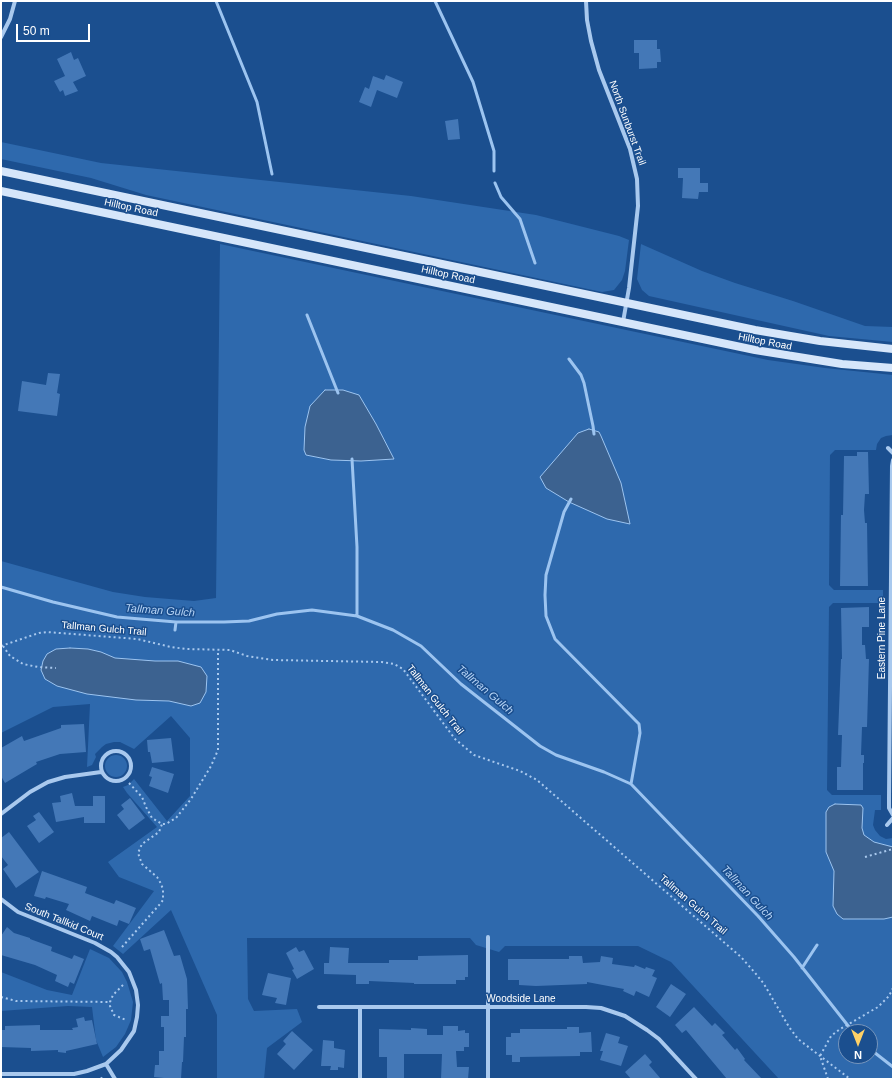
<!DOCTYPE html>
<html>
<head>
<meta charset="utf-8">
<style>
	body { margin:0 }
	#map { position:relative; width:894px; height:1080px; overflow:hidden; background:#1b4f8f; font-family:Helvetica,sans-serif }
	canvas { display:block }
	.frame { position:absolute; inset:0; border:2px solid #fff; pointer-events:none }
	.north { position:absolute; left:838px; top:1024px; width:40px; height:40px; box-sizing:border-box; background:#1b4f8f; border:1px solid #7695bc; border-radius:50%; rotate:180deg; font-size:11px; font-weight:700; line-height:16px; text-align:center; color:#fff }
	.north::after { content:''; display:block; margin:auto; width:14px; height:18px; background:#ffd166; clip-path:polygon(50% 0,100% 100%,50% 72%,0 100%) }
	.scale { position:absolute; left:16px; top:24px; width:74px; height:18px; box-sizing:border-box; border:2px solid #fff; border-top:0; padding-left:5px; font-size:12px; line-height:14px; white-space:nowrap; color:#fff; -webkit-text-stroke:3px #1b4f8f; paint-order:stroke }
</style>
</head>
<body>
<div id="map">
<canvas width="894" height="1080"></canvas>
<div class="frame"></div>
<div class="north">N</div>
<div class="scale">50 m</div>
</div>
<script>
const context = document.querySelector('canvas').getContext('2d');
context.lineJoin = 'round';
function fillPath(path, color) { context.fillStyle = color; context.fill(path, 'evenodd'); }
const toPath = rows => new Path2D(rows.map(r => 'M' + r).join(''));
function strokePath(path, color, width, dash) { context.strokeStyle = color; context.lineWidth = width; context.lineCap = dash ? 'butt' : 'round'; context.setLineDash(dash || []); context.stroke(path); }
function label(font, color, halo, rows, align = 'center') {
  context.font = font + ' Helvetica,sans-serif'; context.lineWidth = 3; context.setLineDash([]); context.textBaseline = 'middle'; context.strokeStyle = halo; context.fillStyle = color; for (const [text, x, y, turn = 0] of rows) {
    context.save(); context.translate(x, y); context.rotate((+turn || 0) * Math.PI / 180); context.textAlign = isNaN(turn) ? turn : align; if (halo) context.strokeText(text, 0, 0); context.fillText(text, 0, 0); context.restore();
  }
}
const green = toPath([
	[1,142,101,163,411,196,536,215,619,236,629,240,625,271,622,280,614,290,602,292,146,195,91,178,1,159],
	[220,244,768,360,825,368,893,375,893,435,886,436,881,438,877,444,876,450,835,450,830,455,829,585,834,590,883,590,883,603,833,603,829,607,827,790,832,795,881,795,881,810,875,810,873,825,875,830,880,836,886,839,893,838,893,1079,779,1079,671,962,638,946,505,946,499,952,476,945,470,938,247,938,248,999,254,1011,297,1009,302,1022,267,1048,264,1079,217,1079,217,1015,171,910,123,954,113,946,154,891,119,877,108,862,157,827,127,793,123,787,128,785,134,779,167,821,190,796,190,738,171,716,134,749,120,742,114,742,106,744,102,747,95,754,96,757,92,765,87,767,90,704,53,707,1,733,1,561,113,592,145,597,194,601,216,598],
	[846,1032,870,1032,870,1056,846,1056],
	[641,244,702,271,735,283,793,301,865,326,893,327,893,342,829,336,649,296,642,290,637,279],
	'105 766a11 11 0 1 1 22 0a11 11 0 1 1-22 0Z',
	[90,949,109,958,122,972,127,982,133,1002,131,1020,125,1034,116,1047,103,1057,96,1040,92,1007,68,1006,1,1011,1,972,47,990,72,995]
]);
const water = toPath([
	[325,390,343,390,359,395,376,424,394,459,361,461,331,460,306,455,304,450,305,427,310,406,325,390],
	[589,429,599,432,601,436,621,483,630,524,607,519,569,502,546,488,540,477,578,433,589,429],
	[70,648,88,649,101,652,115,658,155,661,178,661,201,667,207,676,206,692,200,703,191,706,169,701,136,700,87,694,57,686,45,679,41,670,43,661,47,654,56,649,70,648],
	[835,804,861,805,863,808,862,828,864,835,874,842,893,847,893,917,884,919,843,919,837,914,833,906,834,871,826,852,826,812,829,807,835,804]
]);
const stream = toPath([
	[216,1,257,102,272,174],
	[435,1,473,82,494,151,494,171],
	[495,183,501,197,520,219,535,263],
	[307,315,338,393],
	[569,359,581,375,584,383,593,426,594,434],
	[352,459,357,547,357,616],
	[571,499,564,512,546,575,545,595,546,616,555,639,639,724,640,733,631,784],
	[1,587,53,602,117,617,176,622,224,622,249,621,277,614,312,610,357,616,393,630,421,646,461,684,540,746,556,755,604,772,631,784,758,916,794,957,853,1032],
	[175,630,176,622],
	[802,968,817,945],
	[870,1049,893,1067]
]);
const building = toPath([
	[634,40,657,40,657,49,660,49,661,62,657,62,657,68,639,69,639,53,634,53],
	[71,52,74,60,78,58,86,76,73,82,78,91,65,96,63,90,60,92,54,81,65,76,57,59],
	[386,75,403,82,397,98,377,90,371,107,359,102,365,87,369,89,373,76,384,80],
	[458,119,460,139,448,140,445,121],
	[678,168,700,168,700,183,708,183,708,192,699,192,698,199,682,198,683,178,678,178],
	[48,373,60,374,57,393,60,394,57,416,18,411,22,381,46,385],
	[857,452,868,452,869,494,865,494,864,510,865,523,867,523,868,586,840,586,841,515,843,515,844,456,857,456],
	[869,607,869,627,862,627,862,645,865,645,866,659,869,659,867,727,862,727,861,755,864,755,864,763,863,763,863,790,837,790,837,767,841,767,842,735,838,735,841,659,842,659,841,608],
	[84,724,86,752,60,754,36,762,37,764,5,783,1,776,1,748,22,736,24,741,61,728,61,725],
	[171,738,174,761,152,763,150,752,148,752,147,740],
	[152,767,174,774,168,793,149,786,152,777,149,776],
	[72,793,75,806,93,806,93,796,105,796,105,823,84,823,84,817,56,822,52,803,61,802,60,796],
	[130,798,145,818,129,830,117,815,124,809,121,805],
	[39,812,54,832,39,843,27,826,36,820,33,816],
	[9,832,39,872,16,888,3,869,8,865,1,856,1,838],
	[42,871,87,887,85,893,114,904,116,900,136,908,129,924,119,920,117,926,92,916,90,921,66,910,69,904,46,897,45,899,34,896],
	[7,927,14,933,30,938,30,939,52,947,51,951,72,959,74,955,84,959,74,984,70,982,68,987,55,981,57,975,35,965,1,955,1,936],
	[164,930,174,956,180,955,187,979,188,1009,186,1009,186,1037,184,1037,183,1062,182,1062,181,1079,164,1079,164,1078,154,1077,155,1065,159,1065,159,1051,164,1051,164,1027,161,1027,161,1016,169,1016,169,1000,163,1000,162,983,160,984,150,949,144,951,140,939],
	[296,947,299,952,304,950,314,969,297,979,292,970,294,969,286,953],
	[330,947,349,948,348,963,389,963,389,960,418,960,418,956,468,955,468,977,465,977,465,980,456,980,456,984,414,984,414,983,369,981,369,984,356,984,356,975,324,974,324,963,329,963],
	[569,956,582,956,583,963,600,962,601,956,613,958,612,964,634,967,635,965,645,969,646,967,655,970,652,976,657,978,649,997,636,991,634,996,623,991,624,989,587,982,587,984,536,986,519,985,519,980,508,980,508,959,569,959],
	[268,973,291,978,286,1005,275,1003,277,998,262,995],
	[671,984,686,994,670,1017,656,1007],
	[694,1007,712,1026,715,1023,725,1033,722,1035,735,1050,737,1048,745,1059,744,1060,762,1079,727,1079,686,1030,682,1033,675,1025],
	[84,1017,85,1021,92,1020,97,1044,66,1051,66,1053,58,1052,58,1050,31,1051,31,1048,1,1047,1,1030,5,1030,5,1026,40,1025,40,1030,73,1030,72,1028,78,1027,76,1019],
	[443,1026,458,1026,458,1031,465,1030,465,1033,469,1033,469,1047,464,1047,464,1051,456,1051,457,1067,469,1067,468,1079,441,1079,442,1054,404,1054,404,1079,387,1079,387,1057,379,1057,379,1029,411,1030,411,1028,427,1029,427,1035,443,1035],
	[567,1027,579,1027,579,1033,591,1032,592,1052,580,1052,580,1056,520,1057,520,1062,512,1062,512,1055,506,1055,506,1037,511,1037,511,1033,520,1033,520,1029,567,1029],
	[292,1031,313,1050,294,1070,277,1054,286,1044,283,1041],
	[606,1033,620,1037,618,1043,628,1046,621,1066,600,1060,603,1051,600,1051],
	[323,1040,334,1041,334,1048,345,1050,344,1068,338,1067,338,1070,330,1070,331,1066,321,1066],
	[645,1054,652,1062,649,1065,661,1079,631,1079,625,1072]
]);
const path = toPath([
	[1,646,39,633,47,632,137,639,171,647,186,649,230,650,247,656,273,660,382,662,394,664,403,669,455,739,474,755,520,771,537,780,741,957,756,974,764,984,789,1027,798,1039,850,1079],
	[3,646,10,656,23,664,38,667,56,668],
	[129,783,142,797,146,807,152,818,162,824,166,824,176,818,191,799,211,766,218,750,218,650],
	[865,857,893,849],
	[122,947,160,904,163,900,163,889,160,882,157,877,142,864,138,853,142,844,159,832,162,824],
	[123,985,113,995,110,1002,110,1006,114,1015,126,1020],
	[1,997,16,1001,110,1002],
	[97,1079,101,1079],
	[101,1079,103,1075],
	[828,1079,820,1056,831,1036,840,1029,878,1007,889,996,893,988]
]);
const street = toPath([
	[586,1,587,20,591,41,599,70,630,149,637,179,638,206,629,288,623,322],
	[1,37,10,19,15,1],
	[888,448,893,453],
	[893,460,892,466,889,797,889,808,893,815],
	'101 766a15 15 0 1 1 30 0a15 15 0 1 1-30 0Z',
	[1,814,30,792,48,782,65,777,101,772],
	[887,825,893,818],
	[1,899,18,912,95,943,111,952,117,957,129,972,136,990,138,1005,137,1017,134,1031,121,1050,106,1064,87,1071,74,1074,1,1074],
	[319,1007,586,1007,601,1008,625,1016,647,1030,659,1039,696,1079],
	[360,1007,360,1079],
	[106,1064,115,1079],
	[488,1079,488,937]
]);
const secondary = toPath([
	[1,171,755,330,820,341,893,349],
	[1,191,755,350,842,364,893,368]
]);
const streetNames = [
	["North Sunburst Trail",627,123,70],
	["Hilltop Road",131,208,12],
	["Hilltop Road",448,275,12],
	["Hilltop Road",765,342,11],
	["Tallman Gulch Trail",104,629,5],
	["Eastern Pine Lane",882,638,-90],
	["Tallman Gulch Trail",435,700,52],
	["Tallman Gulch Trail",693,905,41],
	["South Tallkid Court",64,922,22],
	["Woodside Lane",521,999]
];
const waterNames = [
	["Tallman Gulch",160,611,4],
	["Tallman Gulch",485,690,40],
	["Tallman Gulch",747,893,47]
];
fillPath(green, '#2e69ad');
fillPath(water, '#3c6290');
strokePath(water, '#9cc4f0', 1);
strokePath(stream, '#9cc4f0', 3);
fillPath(building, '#4478b7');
strokePath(path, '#a9c9ee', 2, [2, 3]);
strokePath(street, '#a9c9ee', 4);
strokePath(secondary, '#d6e6fa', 8);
label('10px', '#fff', '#1b4f8f', streetNames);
label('italic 11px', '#b5d3f5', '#1b4f8f', waterNames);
</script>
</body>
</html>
